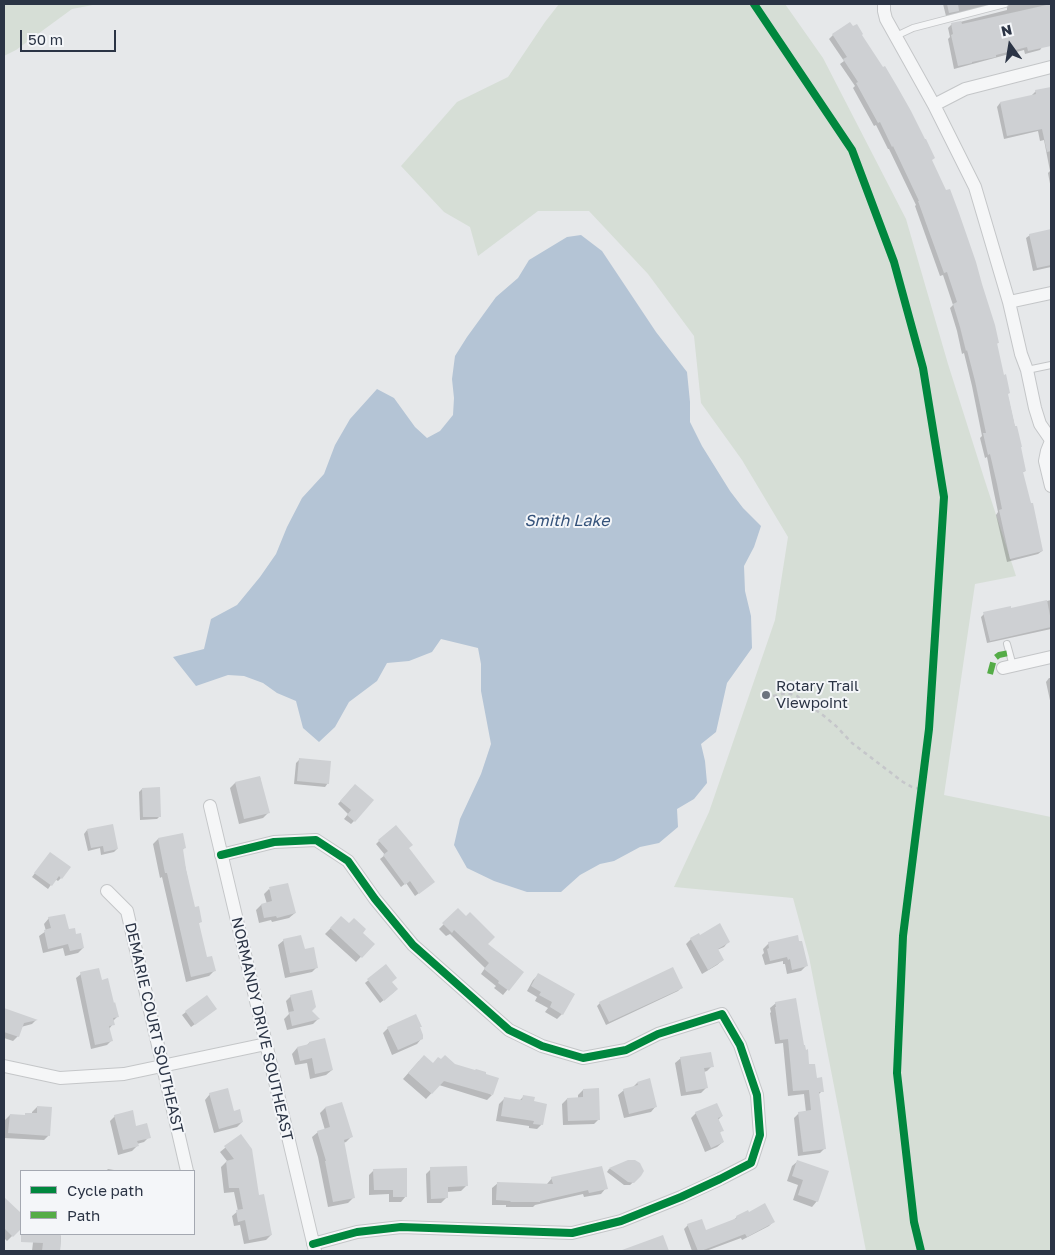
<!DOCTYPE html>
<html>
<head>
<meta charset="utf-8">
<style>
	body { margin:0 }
	#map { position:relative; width:1055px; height:1255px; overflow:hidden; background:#e6e8ea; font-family:"Golos Text",sans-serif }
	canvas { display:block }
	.frame { position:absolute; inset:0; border:5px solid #2b3445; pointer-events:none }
	.legend { position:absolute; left:20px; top:1170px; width:175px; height:65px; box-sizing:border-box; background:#f4f6f9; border:1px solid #a4a8b1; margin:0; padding:6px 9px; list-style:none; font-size:15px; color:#2b3445 }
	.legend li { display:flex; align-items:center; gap:10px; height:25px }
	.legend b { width:25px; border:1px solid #a4a8b1 }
	.north { position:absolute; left:985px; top:20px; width:50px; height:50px; -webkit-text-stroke:4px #f4f6f9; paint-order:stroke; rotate:347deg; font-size:14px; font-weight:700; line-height:20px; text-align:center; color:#2b3445 }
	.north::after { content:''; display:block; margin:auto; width:18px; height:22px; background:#2b3445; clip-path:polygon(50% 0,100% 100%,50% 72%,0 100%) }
	.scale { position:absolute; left:20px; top:30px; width:96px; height:22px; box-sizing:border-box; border:2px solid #2b3445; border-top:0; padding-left:6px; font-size:15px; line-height:18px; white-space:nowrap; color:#2b3445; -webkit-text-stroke:4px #f4f6f9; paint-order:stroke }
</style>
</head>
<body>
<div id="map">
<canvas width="1055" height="1255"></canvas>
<div class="frame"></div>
<ul class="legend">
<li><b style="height:6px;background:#00873e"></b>Cycle path</li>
<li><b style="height:6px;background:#54ac47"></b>Path</li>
</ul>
<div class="north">N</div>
<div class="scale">50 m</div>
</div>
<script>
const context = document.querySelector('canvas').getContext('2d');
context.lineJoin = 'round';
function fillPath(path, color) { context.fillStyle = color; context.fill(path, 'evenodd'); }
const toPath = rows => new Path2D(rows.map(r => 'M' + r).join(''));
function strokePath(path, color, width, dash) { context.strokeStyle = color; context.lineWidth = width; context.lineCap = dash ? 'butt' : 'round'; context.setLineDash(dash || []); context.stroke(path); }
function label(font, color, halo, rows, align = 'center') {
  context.font = font + ' "Golos Text",sans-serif'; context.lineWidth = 4; context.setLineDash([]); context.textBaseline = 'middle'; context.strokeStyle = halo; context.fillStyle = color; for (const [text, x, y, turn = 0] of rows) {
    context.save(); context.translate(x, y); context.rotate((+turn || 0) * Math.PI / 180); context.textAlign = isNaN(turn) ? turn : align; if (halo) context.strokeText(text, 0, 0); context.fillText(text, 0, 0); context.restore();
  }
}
const green = toPath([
	[4,4,98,4,72,9,16,50,4,56],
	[559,4,785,4,823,58,906,219,948,364,984,478,1016,576,975,584,944,795,1051,817,1051,1251,866,1251,809,957,793,898,674,887,709,812,775,620,788,537,742,460,701,403,694,336,648,274,589,211,538,211,478,256,470,227,444,212,401,166,457,102,508,77,545,22]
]);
const water = toPath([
	[581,235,602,251,656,332,687,372,690,402,690,422,702,446,730,491,743,508,761,526,754,547,744,566,745,591,751,616,752,648,727,683,716,732,701,744,705,761,707,783,694,799,677,809,678,827,659,843,640,847,614,861,600,864,580,875,561,892,527,892,494,881,467,868,454,845,460,819,481,774,491,744,481,691,481,664,478,648,441,639,432,652,409,661,387,663,377,681,349,702,335,727,319,742,303,728,296,701,277,693,263,683,244,676,228,675,196,686,173,657,204,649,211,619,237,605,260,577,276,554,287,527,302,498,324,474,335,445,350,419,377,389,394,398,415,427,427,438,440,431,453,415,454,398,452,379,455,356,467,337,496,297,518,278,529,260,567,237]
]);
const shadow = toPath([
	[943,4,993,4,946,16],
	[1005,4,1051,4,1051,44,1043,46,1040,50,1025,54,1024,50,954,69,948,39,950,37,948,28,952,24,1007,10,1007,6],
	[833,35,861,35,931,161,998,343,996,344,1025,471,1022,473,1042,551,1038,554,1007,562,996,515,998,512,993,488,987,457,985,458,980,438,982,436,972,386,964,353,962,354,957,331,950,308,953,305,943,275,940,276,915,206,916,205,889,149,888,149,876,125,874,126,853,88,855,86,840,64,844,61,829,39],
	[1051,88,1051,189,1048,173,1050,171,1044,140,1040,141,1038,131,1004,139,997,107,1000,103,1033,96,1032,95,1036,91],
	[1051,230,1051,267,1033,271,1026,238,1030,235],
	[1051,600,1051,629,987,643,981,617,984,614,1010,610],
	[1049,678,1051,678,1051,705,1046,682],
	[299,760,328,783,325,787,294,784,296,763],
	[260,777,268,813,263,818,239,824,230,788,235,783],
	[355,785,354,821,351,824,344,819,348,814,338,804],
	[142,789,160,816,157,819,140,820,139,792],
	[87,830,117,849,114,852,101,855,100,848,88,851,84,834],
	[158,839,185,847,182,851,194,909,201,921,198,924,206,959,214,971,209,976,186,982,162,877,160,878,153,844],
	[379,841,408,848,430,885,415,896,406,883,401,887,380,859,385,855,376,844],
	[47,857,61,878,58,881,55,879,48,889,32,877],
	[269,889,295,913,289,918,272,922,271,920,259,923,256,910,261,905,267,904,264,894],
	[458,910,486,944,522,972,503,995,494,988,496,986,481,974,485,968,450,934,446,936,439,929],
	[49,918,75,936,83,948,78,953,65,956,63,948,43,953,39,936,46,931,44,924],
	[341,918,361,933,373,944,356,962,325,934],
	[691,939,729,941,724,947,717,950,723,960,717,965,702,974,686,944],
	[284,940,304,951,317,967,312,972,285,978,278,945],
	[769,943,806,966,801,971,787,974,785,964,783,964,783,961,765,965,762,955,764,953,763,949],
	[385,966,394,992,380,1003,365,983],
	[81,974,101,981,117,1017,113,1021,113,1024,109,1029,111,1041,107,1045,91,1049,76,978],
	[538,975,562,1014,557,1019,545,1012,548,1008,535,1001,537,997,527,991,533,980],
	[681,988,678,991,606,1025,597,1006,600,1003],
	[207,996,212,1012,191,1027,182,1015],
	[291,996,310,1011,318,1019,313,1024,287,1030,284,1019,289,1014,286,1001],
	[776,1003,803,1047,808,1066,822,1091,818,1095,825,1148,820,1153,798,1156,794,1118,799,1113,806,1112,804,1094,788,1096,783,1043,775,1044,770,1013,771,1012,770,1008],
	[4,1010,36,1020,32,1024,21,1027,18,1036,13,1041,4,1038],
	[388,1028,419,1028,422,1038,417,1044,392,1055,383,1033],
	[309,1043,332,1070,326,1075,310,1079,307,1063,295,1065,292,1054,297,1048,306,1046],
	[681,1058,712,1066,707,1071,704,1072,706,1088,701,1093,681,1096,675,1063],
	[419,1061,433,1064,492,1095,487,1100,439,1085,426,1099,403,1079],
	[649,1080,656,1106,651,1112,624,1118,618,1095,624,1090,632,1088,637,1083],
	[583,1090,599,1119,594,1124,563,1125,562,1104,567,1099,578,1099,578,1095],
	[210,1094,234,1112,242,1122,237,1127,214,1133,205,1100],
	[524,1096,532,1103,542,1124,537,1129,529,1128,529,1126,496,1121,499,1104,504,1099,519,1101],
	[341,1103,351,1137,346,1142,343,1143,353,1198,348,1203,328,1207,318,1157,312,1137,318,1132,325,1130,320,1113,325,1108],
	[37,1107,49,1135,44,1140,4,1138,5,1120,10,1115,24,1116,26,1114,32,1114,32,1112],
	[696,1113,722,1116,718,1120,722,1130,719,1134,723,1142,717,1147,705,1152,691,1118],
	[115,1116,135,1127,149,1137,144,1142,137,1144,137,1146,132,1151,118,1155,110,1121],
	[241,1135,258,1197,271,1235,266,1240,244,1244,240,1225,234,1226,232,1216,238,1211,234,1192,224,1193,221,1167,227,1161,220,1152],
	[628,1161,640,1176,630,1185,624,1185,607,1172,609,1169],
	[798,1161,817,1201,812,1207,793,1200,798,1185,787,1181,792,1166],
	[108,1169,120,1171,106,1171],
	[431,1169,466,1186,461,1191,446,1192,447,1197,441,1203,427,1203,426,1174],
	[374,1170,406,1196,401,1202,389,1202,389,1194,369,1195,369,1175],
	[552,1178,606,1188,601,1194,584,1197,583,1194,535,1205,533,1207,506,1207,506,1205,492,1205,492,1188,498,1183,547,1185,547,1184],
	[4,1198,21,1215,21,1227,7,1241,4,1238],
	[748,1213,773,1222,769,1226,742,1240,741,1238,706,1251,692,1251,684,1229,688,1225,706,1232,732,1221,737,1217],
	[34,1234,60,1234,59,1236,61,1236,60,1251,32,1251]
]);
const building = toPath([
	[947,4,958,4,959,11,949,13],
	[1051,4,1051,46,1028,51,1027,47,996,55,996,57,972,62,972,63,958,66,951,35,953,34,951,23,961,21,962,24],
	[850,22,853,26,857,24,863,34,862,35,883,67,885,66,898,88,911,111,925,139,926,139,935,158,932,160,946,190,950,189,959,213,976,262,982,284,995,325,999,343,997,343,1004,375,1006,374,1010,393,1008,394,1015,426,1017,426,1022,447,1021,447,1026,471,1023,472,1031,503,1033,503,1043,551,1010,559,999,510,1002,509,997,484,990,454,988,455,983,433,986,433,975,381,967,350,966,351,960,327,953,304,957,302,947,272,944,273,918,201,919,201,893,146,892,147,880,122,878,123,856,83,858,82,843,59,847,57,832,34],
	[1051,87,1051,151,1047,152,1042,129,1007,136,1000,102,1036,94,1035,90],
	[1051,229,1051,265,1037,268,1029,234],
	[1047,600,1051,621,1051,627,990,641,983,612,1011,606,1011,608],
	[299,758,331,761,329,784,297,781],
	[260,776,270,813,244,819,235,782],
	[355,784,374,800,355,822,347,815,351,810,340,801],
	[160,787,161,817,143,817,142,788],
	[113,824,118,849,104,852,103,846,91,848,87,829],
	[396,825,413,845,409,848,435,882,419,894,410,881,405,885,383,855,388,851,378,840],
	[183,833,186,848,183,849,186,869,195,907,199,906,202,922,199,923,207,957,212,956,216,971,191,977,167,873,165,873,158,838],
	[50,852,71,867,62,879,59,876,52,886,34,873],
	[288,883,296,913,277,918,276,916,264,918,261,904,272,901,269,887],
	[458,908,466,916,470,912,495,937,488,944,524,972,509,991,498,983,499,981,484,969,489,963,454,930,452,933,442,923],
	[65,914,69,929,75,928,76,934,81,933,84,948,70,951,68,944,48,949,44,930,51,928,48,917],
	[341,916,349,923,354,918,366,929,363,933,375,944,362,958,330,928],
	[720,923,730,942,718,949,724,960,708,970,690,938,699,933,700,935],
	[301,935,305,949,314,947,318,968,290,973,283,939],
	[798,935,799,941,802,941,808,966,792,970,790,959,788,960,787,957,770,961,767,949,769,948,768,942],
	[386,964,397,978,392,982,398,989,384,1001,367,979],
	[673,967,683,988,609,1022,599,1002],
	[99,968,102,980,108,978,114,1003,115,1002,119,1017,113,1018,115,1025,109,1026,113,1041,95,1045,80,972],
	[538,973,575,994,563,1015,550,1007,552,1002,539,995,541,992,531,986],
	[312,990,316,1007,312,1011,320,1019,292,1026,289,1012,294,1011,290,995],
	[207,995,217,1009,195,1025,185,1011],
	[796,998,804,1045,805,1045,806,1050,808,1049,809,1064,815,1064,817,1078,822,1077,824,1092,819,1092,826,1149,803,1152,798,1112,811,1110,809,1090,793,1091,788,1039,780,1040,775,1007,776,1007,775,1002],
	[4,1008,38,1020,24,1023,19,1037,4,1032],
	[416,1014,422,1027,420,1027,423,1035,423,1039,398,1050,387,1027],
	[325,1038,333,1070,315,1074,312,1058,300,1061,297,1047,309,1044,309,1042],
	[711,1052,714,1067,704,1068,708,1088,686,1092,680,1057],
	[424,1055,433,1063,438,1057,441,1059,445,1055,455,1064,475,1070,476,1069,486,1072,486,1074,499,1078,493,1095,444,1081,432,1094,408,1073],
	[650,1078,657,1107,629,1114,623,1089,638,1085,637,1082],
	[228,1088,234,1111,240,1109,243,1122,219,1129,209,1093],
	[599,1088,600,1120,568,1121,567,1098,583,1097,583,1089],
	[523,1095,535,1097,534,1101,547,1104,543,1125,533,1124,534,1121,501,1116,504,1097,522,1100],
	[342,1102,353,1137,344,1140,355,1198,333,1202,325,1161,326,1161,317,1131,330,1127,325,1107],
	[717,1103,723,1116,718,1118,724,1131,720,1132,724,1142,711,1148,695,1112],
	[37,1106,52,1107,50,1136,8,1133,10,1114,25,1115,25,1113,37,1113],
	[133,1110,136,1126,147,1123,151,1138,137,1141,139,1146,123,1150,114,1115],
	[241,1134,252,1149,259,1195,264,1194,272,1235,249,1240,245,1220,238,1222,236,1210,243,1209,239,1188,229,1188,226,1161,234,1159,224,1146],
	[628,1160,635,1160,640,1163,644,1171,641,1176,634,1183,628,1182,609,1168],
	[797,1160,829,1171,818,1202,798,1195,803,1180,792,1176],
	[467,1166,468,1186,448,1187,448,1198,431,1199,430,1167],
	[602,1166,608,1189,589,1193,588,1190,540,1201,540,1202,510,1202,511,1201,496,1200,497,1182,553,1184,551,1177],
	[407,1168,407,1197,393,1197,393,1190,374,1190,373,1169],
	[4,1197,21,1213,21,1229,13,1237,4,1228],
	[765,1203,775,1222,747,1237,745,1234,701,1251,698,1251,687,1224,702,1219,706,1230,737,1218,736,1216,748,1210,749,1212],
	[21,1234,61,1234,60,1251,42,1251,43,1243,21,1242],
	[663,1235,669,1251,623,1251,622,1250]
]);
const path = toPath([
	[773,696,787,693,797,696,824,716,836,726,852,743,903,782,912,787,921,789]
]);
const lane = toPath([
	[896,36,913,28,1005,4],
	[1027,370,1051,365],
	[1007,644,1013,666]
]);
const street = toPath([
	[884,4,884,11,886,19,934,105,975,187,1009,302,1021,354,1027,370,1035,408,1040,424,1051,440],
	[934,105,965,89,1051,67],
	[1009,302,1051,293],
	[1051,441,1047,451,1045,461,1051,486],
	[1003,668,1051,657],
	[210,806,315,1251],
	[221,855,274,842,316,840,348,861,375,899,413,945,509,1030,542,1046,583,1058,626,1050,658,1034,722,1014,740,1045,757,1095,760,1135,751,1163,720,1179,681,1197,621,1221,572,1233,401,1227,357,1232,313,1244],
	[107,891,127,911,187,1171],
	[4,1066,60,1078,124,1074,266,1044]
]);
const quiet = toPath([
	[990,674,994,659,999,655,1009,653]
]);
const cycleway = toPath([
	[754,4,852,150,894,262,923,368,944,497,929,729,903,936,897,1073,914,1222,921,1251],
	[221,855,274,842,316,840,348,861,375,899,413,945,509,1030,542,1046,583,1058,626,1050,658,1034,722,1014,740,1045,757,1095,760,1135,751,1163,720,1179,681,1197,621,1221,572,1233,401,1227,357,1232,313,1244]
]);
const markers = [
	[766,695,5,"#6c737f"]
];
const poiNames = [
	["Rotary Trail",776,686],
	["Viewpoint",776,703]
];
const streetNames = [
	["DEMARIE COURT SOUTHEAST",154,1028,77],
	["NORMANDY DRIVE SOUTHEAST",262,1029,77]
];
const waterNames = [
	["Smith Lake",567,521]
];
fillPath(green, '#d6ded6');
fillPath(water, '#b4c4d5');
fillPath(shadow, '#0003');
fillPath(building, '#ced0d3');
strokePath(lane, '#c4c6c8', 8);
strokePath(street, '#c4c6c8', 14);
strokePath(path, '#c5c6ca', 2.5, [4, 4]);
strokePath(lane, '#f5f6f7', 6);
strokePath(street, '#f5f6f7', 12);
strokePath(quiet, '#54ac47', 6, [12, 6]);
strokePath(cycleway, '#00873e', 8);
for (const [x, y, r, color] of markers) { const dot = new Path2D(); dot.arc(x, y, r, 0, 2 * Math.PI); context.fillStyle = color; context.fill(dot); strokePath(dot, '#f4f6f9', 2); }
label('15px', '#2b3445', '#f4f6f9', poiNames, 'left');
label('15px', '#2b3445', '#f4f6f9', streetNames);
label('italic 16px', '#34527a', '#f4f6f9', waterNames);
</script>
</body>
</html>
